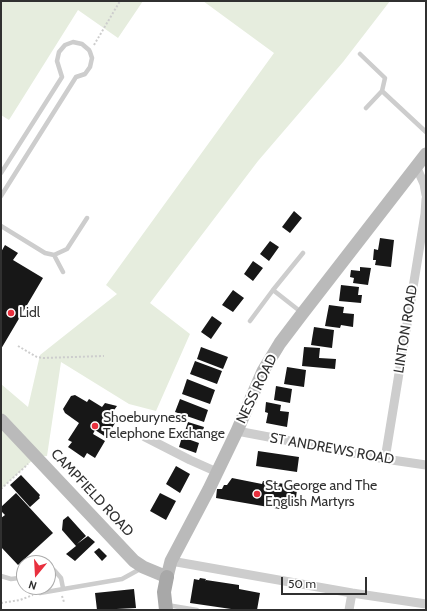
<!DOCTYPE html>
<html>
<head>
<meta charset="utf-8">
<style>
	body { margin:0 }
	#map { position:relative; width:427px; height:611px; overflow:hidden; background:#fff; font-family:Cabin,sans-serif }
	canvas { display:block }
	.frame { position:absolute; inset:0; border:2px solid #303030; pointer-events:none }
	.north { position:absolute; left:16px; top:555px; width:40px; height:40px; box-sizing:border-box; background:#fff; border:1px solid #acacac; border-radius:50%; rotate:198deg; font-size:11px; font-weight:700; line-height:16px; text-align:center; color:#303030 }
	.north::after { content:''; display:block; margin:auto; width:14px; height:18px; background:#e8303e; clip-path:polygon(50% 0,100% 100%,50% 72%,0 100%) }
	.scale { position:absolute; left:281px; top:577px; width:86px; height:18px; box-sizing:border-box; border:2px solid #303030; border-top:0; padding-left:5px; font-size:12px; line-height:14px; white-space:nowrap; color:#303030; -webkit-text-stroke:3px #fff; paint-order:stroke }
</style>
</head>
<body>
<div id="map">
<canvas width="427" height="611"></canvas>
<div class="frame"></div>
<div class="north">N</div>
<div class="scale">50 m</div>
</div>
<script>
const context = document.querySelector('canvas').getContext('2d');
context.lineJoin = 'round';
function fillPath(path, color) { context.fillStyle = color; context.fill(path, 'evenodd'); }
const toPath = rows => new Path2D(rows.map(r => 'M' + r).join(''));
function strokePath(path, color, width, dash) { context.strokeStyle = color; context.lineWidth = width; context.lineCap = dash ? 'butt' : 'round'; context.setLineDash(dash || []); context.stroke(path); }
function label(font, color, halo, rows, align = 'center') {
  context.font = font + ' Cabin,sans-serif'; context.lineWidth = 4; context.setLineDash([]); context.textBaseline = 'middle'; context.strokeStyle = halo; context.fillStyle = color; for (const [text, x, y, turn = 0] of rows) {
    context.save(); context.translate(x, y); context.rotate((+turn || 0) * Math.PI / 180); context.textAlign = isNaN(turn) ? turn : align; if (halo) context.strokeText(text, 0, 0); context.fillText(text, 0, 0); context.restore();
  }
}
const green = toPath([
	[1,1,143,1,118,38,78,10,9,120,1,115],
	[203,1,390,1,343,62,258,161,150,303,190,334,156,411,129,404,61,362,47,456,36,457,1,489,1,384,28,407,40,355,117,294,106,285,274,53]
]);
const building = toPath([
	[294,211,302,218,290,233,282,227],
	[380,238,394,240,391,267,375,265,376,260,373,260,374,249,378,250],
	[270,241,279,247,269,261,260,254],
	[5,245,18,253,13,260,43,278,1,349,1,252],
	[253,261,263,268,253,281,244,274],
	[360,267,371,268,368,285,353,283,354,278,350,277,351,270,360,271],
	[341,285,359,287,358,295,362,295,361,303,339,301],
	[233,290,244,298,233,312,222,305],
	[329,305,344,307,343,313,354,314,353,327,341,325,340,328,325,326],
	[212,316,222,323,211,339,201,332],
	[314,327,334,330,332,348,311,345],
	[201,347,228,357,223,369,197,359],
	[304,347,320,348,319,358,336,359,335,369,302,366],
	[195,361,222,371,217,384,190,374],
	[287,367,306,370,304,387,284,384],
	[187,379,215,390,210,404,182,394],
	[276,386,292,389,290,403,274,400],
	[75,395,87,402,89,399,102,407,105,403,117,406,112,413,119,417,106,437,95,430,93,434,105,441,95,458,87,453,84,458,68,447,72,442,68,440,79,423,65,413,63,409,71,396],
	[180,399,208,410,204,422,175,412],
	[266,402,281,405,280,411,289,412,287,427,266,423,268,413,265,412],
	[188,422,204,427,200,440,184,434],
	[182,437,199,443,196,453,179,447],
	[258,451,299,457,297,472,256,466],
	[176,466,190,474,180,493,166,484],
	[21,475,40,495,39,497,40,498,30,507,10,485],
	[232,478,262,484,263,481,285,484,285,487,297,490,295,505,287,504,286,507,280,506,280,509,216,498,217,489,222,489,224,485,227,485],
	[16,493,53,533,18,565,1,547,1,518,5,515,1,511,1,507],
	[160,493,176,501,166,520,150,511],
	[68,516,86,536,77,544,88,536,95,542,75,561,66,554,76,546,62,530,63,520],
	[99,548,107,556,102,561,94,552],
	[200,578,206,579,205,581,206,580,239,585,239,589,260,593,257,610,238,610,190,603,194,579,199,580],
	[134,589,136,608,97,610,95,593]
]);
const path = toPath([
	[94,45,120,1],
	[18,346,37,357,43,358,104,356],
	[1,489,28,464],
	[62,596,64,602],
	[1,603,20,600,33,595]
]);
const lane = toPath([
	[360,54,385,78,382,91,426,132],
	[366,108,382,91],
	[1,173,62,77,57,61,59,52,65,45,73,42,82,44,89,50,90,52,92,58,90,67,85,74,76,77,1,196],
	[1,226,45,253,54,255,67,249,87,218],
	[54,255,63,272],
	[273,290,303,253],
	[250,321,273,290,301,312],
	[48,566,54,570,61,578,63,588],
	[1,576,11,579,19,578,24,576],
	[40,593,122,579,142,568],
	[167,605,197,610]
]);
const street = toPath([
	[416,166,424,184,426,195],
	[237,431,385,459,426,465],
	[145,437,190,460,217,472],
	[385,459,425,214,426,199],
	[171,561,352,593,426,604],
	[349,610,352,593]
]);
const secondary = toPath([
	[1,420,134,561,143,567,167,577,171,561,209,489,237,431,263,371,280,343,302,314,426,154]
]);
const primary = toPath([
	[166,610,164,592,167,577]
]);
const markers = [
	[11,313,4,"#e8303e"],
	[95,426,4,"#e8303e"],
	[257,494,4,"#e8303e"]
];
const poiNames = [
	["Lidl",19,313],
	["Shoeburyness",103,418],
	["Telephone Exchange",103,434],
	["St. George and The",265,486],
	["English Martyrs",265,502]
];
const streetNames = [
	["LINTON ROAD",406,329,-81],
	["NESS ROAD",257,389,-64],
	["ST ANDREWS ROAD",332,449,10],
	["CAMPFIELD ROAD",92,493,47]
];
fillPath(green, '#e6edde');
fillPath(building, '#171717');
strokePath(path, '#cdcdcd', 2, [2, 2]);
strokePath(lane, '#cdcdcd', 4.5);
strokePath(street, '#cdcdcd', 9);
strokePath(secondary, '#bababa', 13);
strokePath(primary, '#a8a8a8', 14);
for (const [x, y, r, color] of markers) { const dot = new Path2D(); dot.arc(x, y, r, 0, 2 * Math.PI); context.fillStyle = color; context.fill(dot); strokePath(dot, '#fff', 1.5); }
label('14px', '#303030', '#fff', poiNames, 'left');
label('14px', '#303030', '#fff', streetNames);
</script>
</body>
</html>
